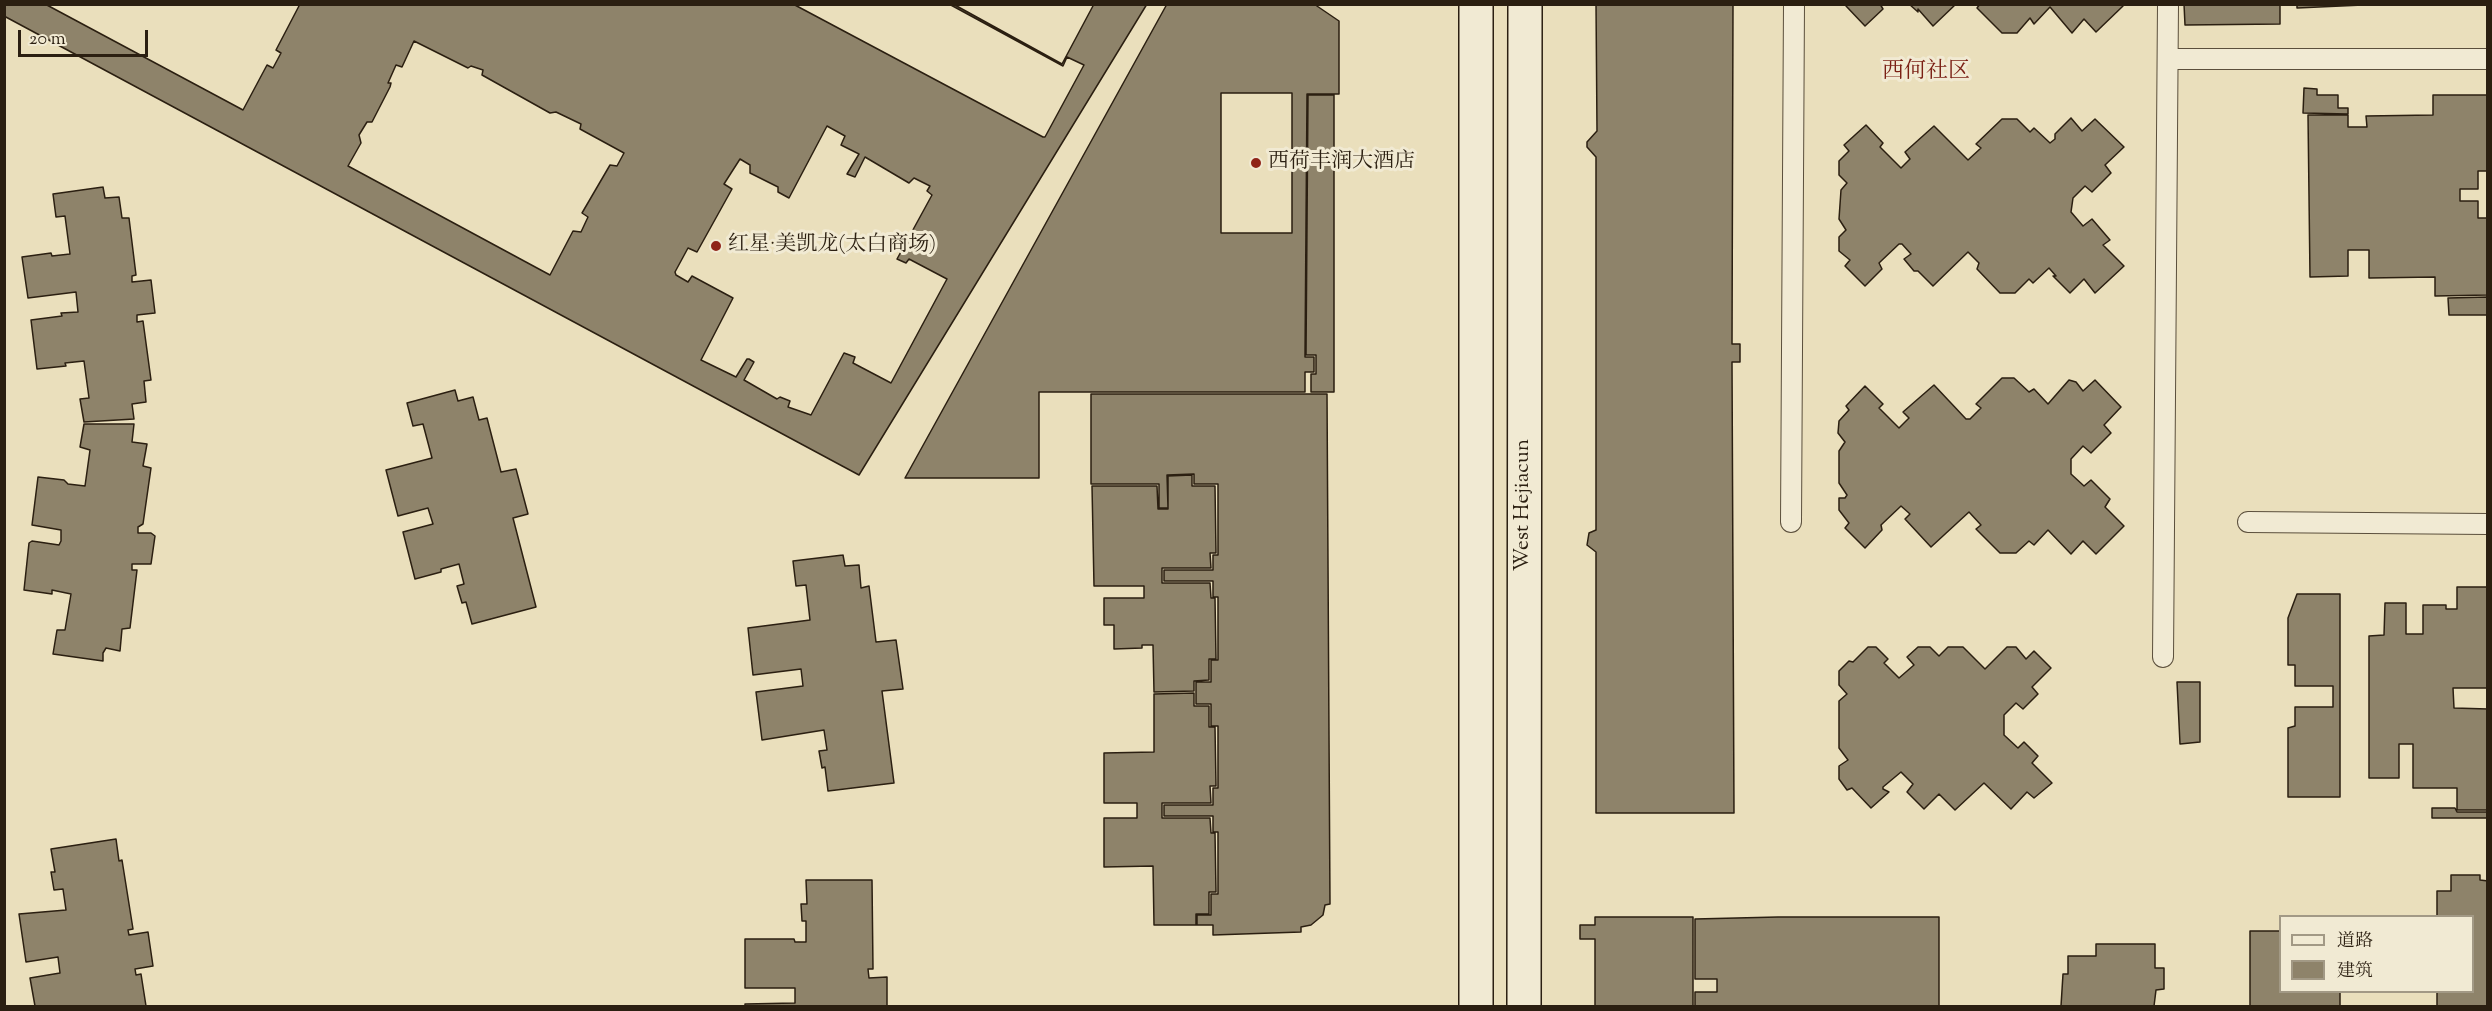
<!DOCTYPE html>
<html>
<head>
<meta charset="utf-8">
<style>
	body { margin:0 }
	#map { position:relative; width:2492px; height:1011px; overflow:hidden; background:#eadfbc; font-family:"Sorts Mill Goudy","Noto Serif SC",serif }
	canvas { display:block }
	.frame { position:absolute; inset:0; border:6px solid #2b1f11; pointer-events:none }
	.legend { position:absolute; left:2279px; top:915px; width:195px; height:78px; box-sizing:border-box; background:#f1ead3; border:2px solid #a29985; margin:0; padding:8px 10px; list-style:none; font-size:18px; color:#2b1f11 }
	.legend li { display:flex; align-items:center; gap:12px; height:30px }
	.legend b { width:30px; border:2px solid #a29985 }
	.scale { position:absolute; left:18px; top:30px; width:130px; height:27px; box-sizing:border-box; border:3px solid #2b1f11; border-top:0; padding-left:8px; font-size:18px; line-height:21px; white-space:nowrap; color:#2b1f11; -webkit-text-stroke:4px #f1ead3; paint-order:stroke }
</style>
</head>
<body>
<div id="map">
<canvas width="2492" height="1011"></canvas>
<div class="frame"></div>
<ul class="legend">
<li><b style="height:8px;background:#f1ead3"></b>道路</li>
<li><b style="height:16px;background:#8e836a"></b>建筑</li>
</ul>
<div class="scale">20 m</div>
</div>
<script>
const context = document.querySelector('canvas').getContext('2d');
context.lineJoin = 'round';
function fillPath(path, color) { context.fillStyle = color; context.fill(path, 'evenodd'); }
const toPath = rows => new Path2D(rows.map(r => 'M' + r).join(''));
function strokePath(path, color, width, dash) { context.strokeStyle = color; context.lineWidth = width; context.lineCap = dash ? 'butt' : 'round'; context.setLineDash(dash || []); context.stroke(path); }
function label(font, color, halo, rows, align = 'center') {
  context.font = font + ' "Sorts Mill Goudy","Noto Serif SC",serif'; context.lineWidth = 6; context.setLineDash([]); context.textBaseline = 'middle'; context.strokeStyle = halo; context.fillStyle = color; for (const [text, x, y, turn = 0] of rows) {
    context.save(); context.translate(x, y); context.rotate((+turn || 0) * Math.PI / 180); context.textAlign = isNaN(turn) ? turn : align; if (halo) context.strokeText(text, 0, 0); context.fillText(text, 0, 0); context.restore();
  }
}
const building = toPath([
	[4,4,1147,4,859,475,4,16,4,4],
	[45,4,300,4,276,50,281,53,273,68,267,65,243,110,45,4],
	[793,4,949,4,1063,66,1067,57,1084,65,1045,137,1043,137,793,4],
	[953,4,1094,4,1062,64,953,4],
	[1167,4,1314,4,1339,21,1339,94,1307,94,1305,357,1314,357,1314,372,1305,372,1305,392,1039,392,1039,478,905,478,1167,4],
	[1596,4,1733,4,1732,344,1740,344,1740,362,1732,362,1734,813,1596,813,1596,552,1587,545,1589,533,1596,530,1596,157,1587,147,1587,142,1597,131,1596,4],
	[1848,4,1880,4,1883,9,1865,26,1846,6,1848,4],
	[1909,4,1956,4,1933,26,1918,9,1918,12,1909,4],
	[1980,4,2122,4,2123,6,2096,32,2084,19,2072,33,2050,7,2034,24,2030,18,2017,33,2002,33,1977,8,1980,4],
	[2184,4,2280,4,2280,24,2185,25,2184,4],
	[2297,4,2385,4,2297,8,2297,4],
	[414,41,468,68,471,66,483,70,482,75,550,113,556,112,581,124,580,129,624,153,617,166,610,165,582,213,588,217,581,232,573,231,550,275,348,166,361,143,359,135,367,122,372,122,390,87,391,83,388,83,396,65,402,67,414,41],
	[2304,88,2317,89,2317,95,2338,95,2338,108,2348,108,2348,114,2303,113,2304,88],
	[1221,93,1292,93,1292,233,1221,233,1221,93],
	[1308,95,1334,95,1334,392,1311,392,1311,374,1316,374,1316,355,1306,355,1308,95],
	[2433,95,2488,95,2488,171,2478,171,2478,189,2460,189,2460,201,2478,201,2478,218,2488,218,2488,295,2435,296,2435,277,2369,278,2369,250,2348,250,2348,276,2310,277,2308,115,2348,115,2348,127,2367,127,2366,116,2433,115,2433,95],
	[2071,118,2082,131,2095,119,2124,147,2105,165,2111,173,2092,192,2085,186,2073,198,2071,212,2083,226,2092,219,2110,240,2103,245,2124,266,2095,293,2084,279,2070,293,2053,276,2056,276,2049,268,2033,283,2029,279,2015,293,2000,293,1977,269,1979,263,1968,252,1933,286,1918,271,1914,271,1904,259,1911,254,1902,244,1899,244,1879,263,1882,269,1865,286,1845,266,1850,260,1839,251,1839,237,1846,230,1839,219,1841,190,1847,183,1839,175,1839,161,1849,151,1844,145,1866,125,1883,143,1880,147,1901,168,1910,159,1905,152,1934,126,1968,160,1981,148,1976,144,2002,119,2017,119,2030,132,2034,128,2050,143,2055,139,2055,134,2071,118],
	[827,126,845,136,841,145,859,154,847,174,855,177,865,157,909,183,914,178,930,186,927,191,932,195,897,259,906,263,909,259,947,279,891,383,853,363,855,357,844,353,811,415,788,407,790,401,780,397,777,399,744,380,754,362,749,359,747,359,736,377,701,360,733,298,692,276,688,282,676,275,675,272,688,248,697,252,732,189,724,184,740,159,750,165,750,173,778,187,778,192,789,198,827,126],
	[103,187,105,198,119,197,122,218,129,218,136,275,132,276,132,282,151,280,155,313,137,315,137,322,143,321,151,380,144,381,146,402,132,404,134,419,84,422,80,399,89,398,84,361,65,363,66,366,37,369,31,320,62,316,61,313,78,312,76,292,28,298,22,257,51,253,52,256,70,254,65,216,56,217,53,194,103,187],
	[2488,297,2488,315,2449,315,2448,298,2488,297],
	[2002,378,2014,378,2029,392,2034,389,2048,404,2069,380,2076,382,2083,391,2095,380,2121,407,2104,425,2111,433,2091,453,2083,446,2071,459,2071,474,2084,486,2091,480,2110,499,2105,507,2124,526,2096,554,2083,541,2071,554,2048,530,2034,545,2029,541,2016,553,2000,553,1976,529,1981,525,1969,512,1931,547,1905,519,1910,514,1901,506,1881,525,1882,530,1865,548,1845,528,1849,523,1839,510,1839,498,1845,498,1847,495,1839,483,1839,451,1845,442,1838,433,1839,421,1849,410,1846,406,1865,386,1883,404,1879,408,1899,428,1909,418,1903,412,1934,385,1966,419,1970,419,1981,408,1976,404,2002,378],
	[455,390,458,401,473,397,479,420,487,418,501,472,516,469,528,514,513,518,536,607,472,624,466,602,462,603,457,586,464,584,459,564,441,569,441,572,415,579,403,532,433,524,428,508,398,516,386,470,432,458,423,424,413,426,407,403,455,390],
	[1091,394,1327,394,1330,904,1325,905,1323,915,1311,925,1301,927,1301,932,1213,935,1213,925,1197,925,1197,915,1211,915,1211,894,1218,894,1218,832,1213,832,1213,816,1164,816,1164,805,1213,805,1213,788,1218,788,1218,726,1211,726,1211,704,1196,704,1196,682,1211,682,1211,660,1218,660,1218,597,1213,597,1213,581,1164,581,1164,570,1213,570,1213,555,1218,555,1218,484,1194,484,1194,474,1167,475,1168,508,1159,508,1159,484,1091,484,1091,394],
	[84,424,134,424,132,442,147,444,143,466,151,468,143,524,138,527,138,533,151,533,155,536,151,564,132,564,132,570,137,570,130,628,122,629,120,651,106,648,103,653,103,661,53,654,57,630,65,630,71,594,52,590,52,594,24,590,29,543,32,541,59,545,61,541,61,530,32,525,38,477,64,480,68,484,85,486,90,450,80,447,84,424],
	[1192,475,1192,486,1215,486,1216,553,1210,553,1211,568,1162,568,1162,583,1210,583,1211,598,1215,598,1216,659,1209,659,1209,680,1194,681,1194,691,1154,692,1153,645,1142,645,1142,648,1114,649,1114,625,1104,625,1104,598,1144,598,1144,586,1094,586,1092,486,1157,486,1158,509,1168,509,1168,476,1192,475],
	[843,555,845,566,859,565,861,588,869,586,876,642,896,640,903,689,882,691,894,783,828,791,825,767,822,768,819,751,827,750,824,730,762,740,756,692,803,686,801,669,753,675,748,628,810,620,806,585,796,586,793,561,843,555],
	[2457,587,2488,587,2488,688,2453,688,2454,708,2488,709,2488,810,2457,810,2457,788,2413,788,2413,744,2399,744,2399,778,2369,778,2369,636,2384,635,2385,603,2406,603,2406,634,2423,634,2423,605,2446,605,2446,609,2457,609,2457,587],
	[2297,594,2340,594,2340,797,2288,797,2288,728,2295,726,2295,707,2333,707,2333,686,2295,686,2295,665,2288,665,2288,618,2297,594],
	[1868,647,1876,647,1888,659,1884,663,1899,678,1914,665,1907,657,1918,647,1930,647,1939,656,1948,647,1963,647,1985,669,2007,647,2016,647,2026,659,2034,651,2051,668,2032,687,2038,694,2023,709,2016,703,2004,715,2004,735,2018,748,2024,742,2038,756,2032,763,2052,783,2034,798,2027,792,2011,809,1984,783,1955,810,1939,794,1924,809,1907,792,1913,784,1901,772,1883,787,1883,789,1889,792,1871,808,1852,788,1847,790,1839,779,1839,766,1848,760,1839,748,1839,701,1847,694,1839,685,1839,671,1849,661,1853,662,1868,647],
	[2177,682,2200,682,2200,742,2180,744,2177,682],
	[1194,693,1194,706,1209,706,1209,727,1215,727,1216,786,1210,786,1211,803,1162,803,1162,818,1210,818,1211,833,1215,833,1216,892,1209,892,1209,914,1196,914,1196,925,1154,925,1153,866,1104,867,1104,818,1137,818,1137,803,1104,803,1104,753,1154,752,1154,694,1194,693],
	[2432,808,2455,808,2457,812,2488,812,2488,818,2432,818,2432,808],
	[116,839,119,861,122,860,133,929,128,930,129,935,148,932,153,966,135,969,136,975,141,974,146,1006,35,1006,30,978,60,973,58,957,26,962,19,914,66,910,63,889,54,890,51,872,55,872,51,849,116,839],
	[2451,875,2480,875,2480,880,2488,881,2488,1006,2437,1006,2437,992,2472,992,2472,916,2437,916,2437,891,2451,891,2451,875],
	[806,880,872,880,873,969,868,969,869,978,887,977,887,1006,745,1006,745,1004,795,1003,795,988,745,988,745,939,794,939,795,942,806,942,806,921,802,921,801,904,807,904,806,880],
	[1595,917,1693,917,1693,1006,1595,1006,1595,939,1580,939,1580,925,1595,925,1595,917],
	[1778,917,1939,917,1939,1006,1695,1006,1695,992,1717,992,1717,979,1695,979,1695,919,1778,917],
	[2250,931,2280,931,2280,992,2340,992,2340,1006,2250,1006,2250,931],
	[2096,944,2155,944,2155,968,2164,968,2164,989,2156,990,2154,1006,2164,1006,2061,1006,2063,974,2068,974,2068,956,2096,956,2096,944]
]);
const lane = toPath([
	[2168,59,2488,59],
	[1791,522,1794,4],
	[2248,522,2488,524],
	[2163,657,2168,4]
]);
const secondary = toPath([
	[1476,4,1476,1006],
	[1524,1006,1525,4]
]);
const markers = [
	[1256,163,6,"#8f2418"],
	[716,246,6,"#8f2418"]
];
const poiNames = [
	["西荷丰润大酒店",1268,163],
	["红星·美凯龙(太白商场)",728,246]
];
const streetNames = [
	["West Hejiacun",1524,505,-90]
];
const neighbourhoodNames = [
	["西何社区",1926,73]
];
fillPath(building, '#8e836a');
strokePath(building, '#2b1f11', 1.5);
strokePath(lane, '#5b4f3c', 22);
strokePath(secondary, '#2b1f11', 36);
strokePath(lane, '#f1ead3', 20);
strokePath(secondary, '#f1ead3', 33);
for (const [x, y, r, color] of markers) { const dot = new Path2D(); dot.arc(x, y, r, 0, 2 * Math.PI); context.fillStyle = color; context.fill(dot); strokePath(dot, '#f1ead3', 2); }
label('21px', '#2b1f11', '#f1ead3', poiNames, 'left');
label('21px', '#2b1f11', '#f1ead3', streetNames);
label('22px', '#7a1f14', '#f1ead3', neighbourhoodNames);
</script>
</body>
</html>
